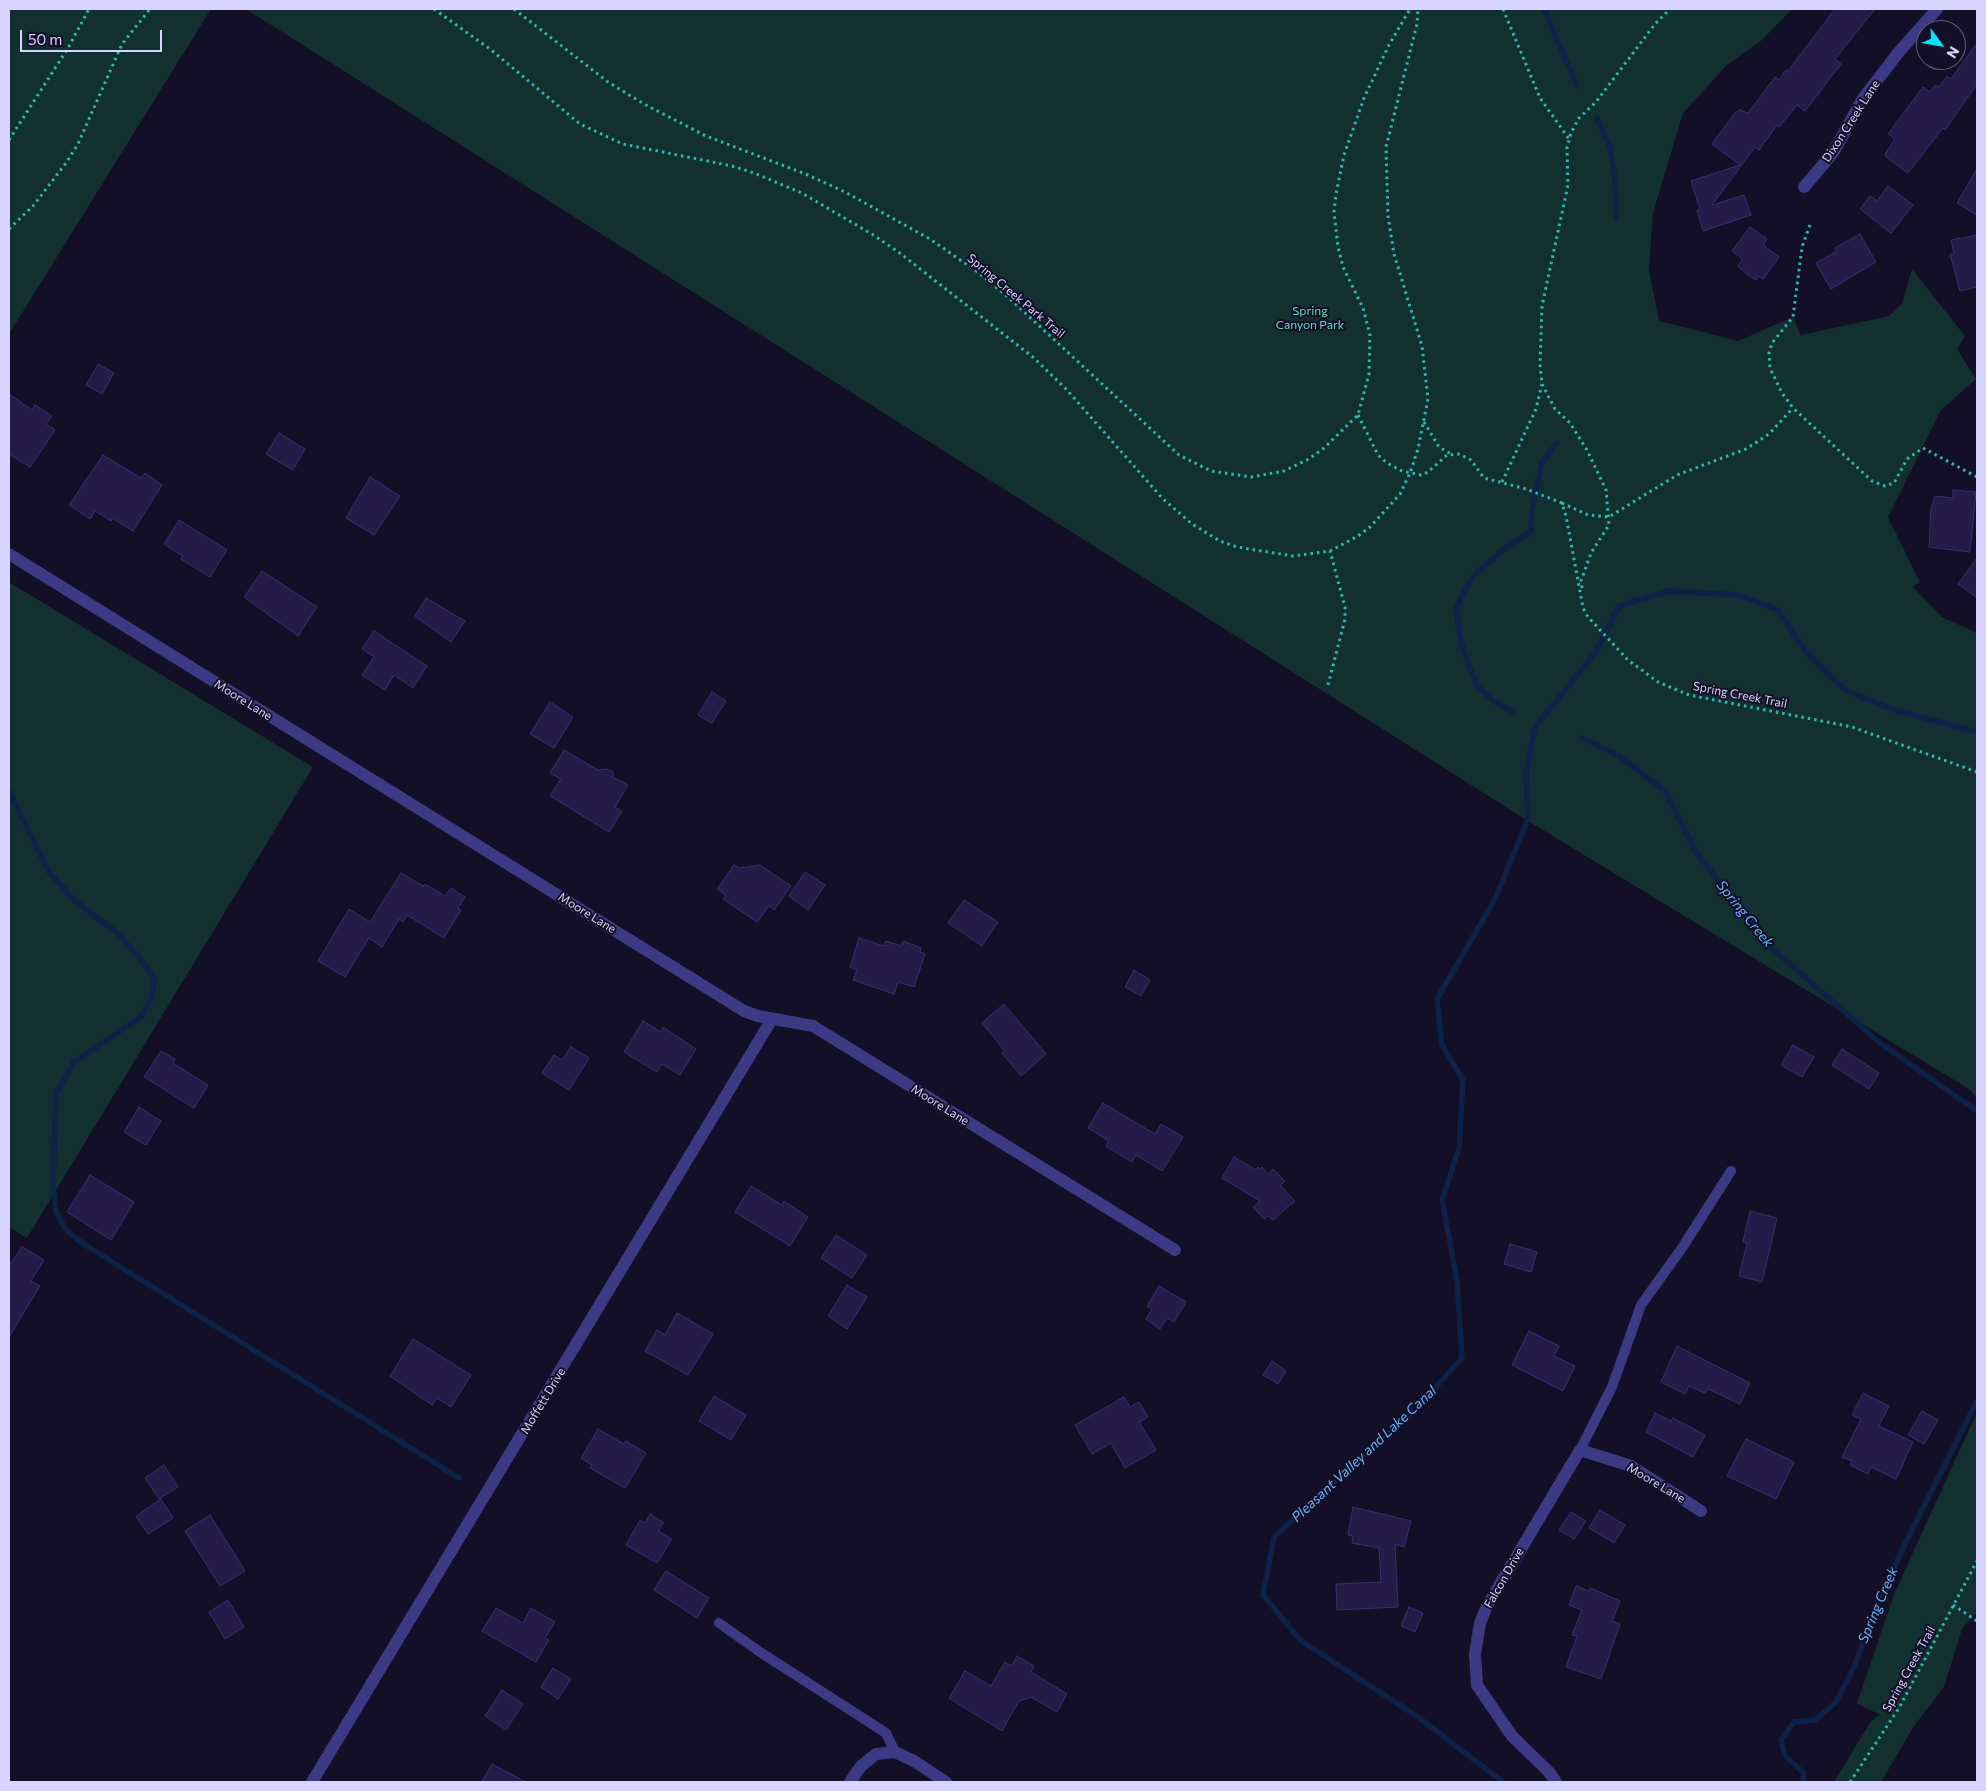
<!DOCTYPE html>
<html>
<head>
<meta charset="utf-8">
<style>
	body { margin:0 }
	#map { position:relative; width:1986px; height:1791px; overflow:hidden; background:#130f26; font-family:Commissioner,sans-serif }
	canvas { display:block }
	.frame { position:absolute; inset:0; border:10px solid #d9d4ff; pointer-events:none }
	.north { position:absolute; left:1916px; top:20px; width:50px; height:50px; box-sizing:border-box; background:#130f26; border:1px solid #625e7d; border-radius:50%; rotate:122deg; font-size:14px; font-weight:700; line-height:20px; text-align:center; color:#d9d4ff }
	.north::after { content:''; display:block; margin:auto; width:18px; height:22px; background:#00e5ff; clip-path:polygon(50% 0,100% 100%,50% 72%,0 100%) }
	.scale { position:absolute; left:20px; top:30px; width:142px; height:22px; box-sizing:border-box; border:2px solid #d9d4ff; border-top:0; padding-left:6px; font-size:15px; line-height:18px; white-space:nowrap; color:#d9d4ff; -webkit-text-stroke:4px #130f26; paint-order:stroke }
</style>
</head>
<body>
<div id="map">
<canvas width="1986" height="1791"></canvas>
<div class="frame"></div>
<div class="north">N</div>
<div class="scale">50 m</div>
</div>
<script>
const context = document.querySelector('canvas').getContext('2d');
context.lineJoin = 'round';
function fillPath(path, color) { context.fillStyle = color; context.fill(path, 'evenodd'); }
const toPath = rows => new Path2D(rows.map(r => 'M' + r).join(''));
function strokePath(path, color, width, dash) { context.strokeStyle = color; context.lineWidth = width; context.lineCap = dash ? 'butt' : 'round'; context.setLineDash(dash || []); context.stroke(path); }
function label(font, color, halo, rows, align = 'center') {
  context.font = font + ' Commissioner,sans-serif'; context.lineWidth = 4; context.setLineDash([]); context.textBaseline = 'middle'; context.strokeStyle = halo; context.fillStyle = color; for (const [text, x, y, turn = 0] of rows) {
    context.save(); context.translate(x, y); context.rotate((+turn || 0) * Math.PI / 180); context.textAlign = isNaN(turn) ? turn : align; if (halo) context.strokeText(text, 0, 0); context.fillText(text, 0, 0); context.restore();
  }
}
const green = toPath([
	[9,9,211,9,9,334],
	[246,9,1792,9,1762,40,1726,66,1683,113,1653,213,1649,270,1659,321,1738,341,1793,317,1801,335,1889,316,1902,304,1912,269,1965,336,1957,349,1976,379,1941,410,1888,517,1920,582,1913,587,1942,617,1977,633,1977,1098,1969,1089,1520,816],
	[9,582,313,767,27,1238,9,1227],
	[1977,1412,1977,1612,1962,1629,1944,1687,1914,1726,1881,1782,1834,1782,1871,1721,1880,1715,1857,1703,1895,1592]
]);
const stream = toPath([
	[1544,9,1577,86],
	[1597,119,1610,147,1615,178,1616,218],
	[1512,712,1492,700,1476,684,1461,643,1456,607,1473,576,1505,548,1531,532,1532,511,1542,462,1557,443],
	[1583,738,1619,756,1665,791,1696,852,1768,945,1880,1043,1977,1111],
	[9,791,49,872,74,900,116,932,140,958,154,978,152,997,141,1017,74,1062,56,1093,53,1183,56,1212,66,1230,82,1243,459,1478],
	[1503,1782,1418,1717,1300,1640,1263,1595,1274,1537,1418,1407,1462,1358,1457,1280,1442,1200,1459,1148,1463,1080,1442,1045,1437,999,1495,899,1528,819,1526,773,1535,727,1596,652,1619,606,1669,591,1738,595,1778,610,1806,652,1845,690,1891,709,1977,732],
	[1804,1782,1803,1772,1785,1756,1781,1740,1794,1722,1815,1720,1836,1702,1854,1667,1880,1598,1906,1542,1977,1401]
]);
const building = toPath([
	[1835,9,1875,9,1835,59,1841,64,1805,111,1797,105,1779,127,1777,125,1759,150,1755,147,1712,205,1744,195,1751,215,1703,231,1697,210,1700,209,1691,181,1740,165,1712,144,1735,113,1740,110,1748,113,1775,77,1779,80,1786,70,1788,71,1835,9],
	[1977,43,1977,84,1945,130,1943,128,1908,173,1886,157,1885,154,1895,139,1888,134,1923,87,1930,92,1935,85,1939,87,1947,76,1951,79,1977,43],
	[1977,169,1977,215,1957,203,1977,169],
	[1888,186,1913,205,1891,233,1860,209,1870,196,1877,201,1888,186],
	[1750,227,1767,239,1763,245,1779,257,1763,279,1759,276,1756,280,1748,275,1738,266,1743,259,1732,251,1750,227],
	[1860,234,1876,262,1831,289,1816,263,1837,251,1835,248,1860,234],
	[1977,235,1977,287,1960,291,1950,254,1954,254,1951,240,1977,235],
	[98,364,114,373,102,394,86,385,98,364],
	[9,394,32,410,35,405,52,416,46,424,55,430,30,467,9,454,9,394],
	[279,433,305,449,293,470,266,454,279,433],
	[103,455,141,478,145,473,162,485,133,531,112,518,111,521,95,511,90,519,69,505,103,455],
	[370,477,400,496,374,535,346,518,370,477],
	[1953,490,1976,492,1970,552,1929,547,1931,509,1935,496,1953,498,1953,490],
	[179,520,227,550,210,577,181,559,183,556,164,544,179,520],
	[1977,558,1977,598,1958,584,1977,558],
	[262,571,317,607,298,636,244,597,262,571],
	[426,598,465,621,451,642,415,616,426,598],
	[374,631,427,666,413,688,394,675,385,690,362,675,374,657,362,649,374,631],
	[712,692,726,701,712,723,698,715,712,692],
	[550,702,573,717,554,748,530,734,550,702],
	[564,750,598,770,607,769,613,772,613,777,628,785,615,807,622,811,609,832,550,796,561,779,550,773,564,750],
	[734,865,739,868,760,865,791,886,774,910,769,906,757,922,723,899,726,895,717,889,734,865],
	[805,872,825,885,808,910,789,896,805,872],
	[401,873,423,886,425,884,445,896,451,888,465,897,458,908,461,910,444,938,407,915,403,922,399,919,382,947,369,938,345,977,318,961,349,909,370,922,401,873],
	[964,900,998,922,982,946,948,923,964,900],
	[859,938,884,946,886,941,901,946,903,941,921,948,920,952,925,954,914,987,898,982,894,994,853,980,857,970,850,967,859,938],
	[1134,970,1150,980,1141,996,1125,987,1134,970],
	[1004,1004,1046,1054,1021,1076,1002,1053,1004,1050,982,1023,1004,1004],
	[643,1021,661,1032,663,1027,696,1049,680,1075,662,1064,657,1072,624,1052,643,1021],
	[1793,1045,1814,1057,1802,1077,1781,1065,1793,1045],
	[571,1047,589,1058,569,1090,542,1073,554,1055,562,1060,571,1047],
	[1842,1049,1879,1073,1869,1089,1832,1065,1842,1049],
	[161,1051,175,1059,173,1063,208,1085,194,1108,144,1077,161,1051],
	[1103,1103,1155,1134,1161,1124,1183,1137,1162,1171,1136,1155,1132,1162,1106,1146,1109,1141,1088,1128,1103,1103],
	[139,1107,161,1121,146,1145,124,1132,139,1107],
	[1234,1157,1256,1170,1258,1167,1260,1169,1262,1167,1268,1174,1273,1169,1285,1181,1280,1185,1295,1201,1273,1220,1268,1216,1264,1219,1253,1207,1260,1201,1222,1178,1234,1157],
	[90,1175,134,1202,111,1240,67,1212,90,1175],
	[751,1186,782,1205,784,1201,808,1217,790,1246,735,1212,751,1186],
	[1750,1211,1777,1218,1762,1282,1739,1276,1747,1243,1743,1242,1750,1211],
	[836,1235,867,1255,852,1278,821,1258,836,1235],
	[1510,1244,1537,1252,1531,1272,1504,1264,1510,1244],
	[22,1247,44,1260,31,1281,40,1286,9,1337,9,1266,22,1247],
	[847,1285,867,1297,847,1329,828,1316,847,1285],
	[1159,1286,1186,1302,1174,1322,1167,1318,1160,1329,1146,1319,1152,1309,1147,1306,1159,1286],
	[677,1313,713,1334,688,1375,645,1351,657,1330,665,1335,677,1313],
	[1529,1331,1559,1346,1554,1356,1575,1366,1563,1391,1512,1365,1529,1331],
	[413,1339,471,1375,451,1407,437,1398,432,1405,390,1376,413,1339],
	[1677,1346,1750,1383,1740,1404,1708,1389,1705,1393,1689,1386,1685,1394,1661,1382,1677,1346],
	[1272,1361,1286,1371,1278,1384,1263,1375,1272,1361],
	[1863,1393,1889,1406,1879,1426,1913,1442,1896,1479,1871,1467,1868,1474,1850,1465,1852,1461,1842,1457,1861,1419,1852,1415,1863,1393],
	[714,1396,746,1415,731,1440,699,1421,714,1396],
	[1124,1397,1130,1407,1139,1402,1148,1417,1139,1422,1156,1450,1125,1468,1111,1443,1092,1454,1075,1425,1124,1397],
	[1922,1411,1938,1420,1924,1444,1908,1435,1922,1411],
	[1655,1413,1671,1421,1673,1418,1705,1435,1693,1457,1646,1432,1655,1413],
	[598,1429,624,1444,626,1441,646,1453,625,1488,590,1468,592,1465,581,1458,598,1429],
	[1746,1439,1794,1462,1776,1499,1727,1476,1746,1439],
	[164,1465,178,1487,159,1499,145,1478,164,1465],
	[161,1499,173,1518,148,1534,136,1516,161,1499],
	[1353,1507,1411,1521,1404,1547,1395,1544,1398,1607,1337,1610,1336,1584,1381,1582,1379,1548,1352,1543,1353,1536,1348,1535,1353,1507],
	[1600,1510,1625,1525,1614,1543,1589,1528,1600,1510],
	[1571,1512,1586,1521,1574,1539,1559,1530,1571,1512],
	[650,1514,664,1523,658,1531,672,1539,657,1563,626,1545,640,1520,645,1523,650,1514],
	[210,1515,245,1571,220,1586,185,1531,210,1515],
	[666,1571,709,1598,697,1618,654,1590,666,1571],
	[1576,1586,1589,1591,1590,1588,1620,1601,1612,1621,1620,1624,1601,1679,1566,1667,1577,1636,1572,1635,1582,1610,1569,1605,1576,1586],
	[228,1600,244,1627,225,1639,209,1612,228,1600],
	[1409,1607,1423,1613,1415,1632,1401,1626,1409,1607],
	[496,1608,523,1623,531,1608,555,1622,545,1638,549,1640,536,1662,482,1631,496,1608],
	[1017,1656,1034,1666,1031,1672,1067,1694,1057,1712,1031,1697,1019,1701,1002,1731,949,1698,965,1671,991,1686,1005,1662,1012,1666,1017,1656],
	[553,1668,571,1679,558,1699,541,1687,553,1668],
	[502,1690,523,1704,506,1730,485,1716,502,1690],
	[492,1764,526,1782,482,1782,492,1764]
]);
const path = toPath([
	[434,9,490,49,580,124,623,144,732,166,754,173,802,193,875,236,901,254,1034,358,1067,390,1162,498,1192,524,1220,541,1237,547,1293,556,1330,551,1358,536,1370,527,1400,494,1410,473,1418,449,1428,399,1422,346,1394,254,1388,216,1386,147,1417,24,1418,9],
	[514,9,608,82,644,104,706,136,808,175,845,192,930,239,979,273,1009,298,1179,455,1211,471,1251,477,1284,471,1309,459,1324,448,1358,415,1369,374,1370,335,1363,308,1343,267,1338,247,1334,212,1336,194,1344,155,1364,98,1389,45,1410,9],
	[1503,9,1540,98,1569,139],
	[9,140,68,48,89,9],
	[1810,225,1802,247,1793,317,1772,343,1769,353,1770,368,1782,393,1793,408,1872,481,1885,486,1894,483,1907,459,1923,448,1977,477],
	[9,229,33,206,66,163,78,144,122,44,150,9],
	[1358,415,1378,455,1387,463,1402,471,1421,475,1428,472,1447,455,1459,454,1471,460,1484,478,1526,489,1562,503,1566,516,1583,608,1588,617,1628,660,1658,682,1689,695,1852,727,1977,772],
	[1424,422,1439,447,1451,454],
	[1502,482,1536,409,1542,384],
	[1562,503,1588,515,1609,517,1677,475,1746,449,1769,434,1793,408],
	[1582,588,1581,581,1591,553,1609,525,1606,490,1587,450,1570,423,1555,409,1542,384,1540,365,1542,306,1568,185,1567,148,1571,133,1579,118,1596,102,1655,24,1670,9],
	[1328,685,1345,619,1345,607,1330,551],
	[1953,1605,1977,1621],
	[1850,1782,1899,1708,1977,1561]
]);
const lane = toPath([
	[1580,1450,1612,1387,1641,1305,1682,1248,1731,1171],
	[719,1623,760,1652,886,1733,895,1752]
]);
const street = toPath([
	[1804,187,1833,153,1862,100,1898,53,1937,9],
	[9,554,744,1011,758,1016,813,1026,1175,1250],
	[312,1782,772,1019],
	[850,1782,861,1766,876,1754,895,1752,914,1761,946,1782],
	[1556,1782,1549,1772,1512,1736,1477,1685,1475,1654,1480,1623,1487,1606,1580,1450,1631,1466,1701,1511]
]);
const streetNames = [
	["Dixon Creek Lane",1851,121,-57],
	["Spring Creek Park Trail",1016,296,40],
	["Spring Creek Trail",1740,695,11],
	["Moore Lane",243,700,32],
	["Moore Lane",587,913,32],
	["Moore Lane",940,1105,32],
	["Moffett Drive",543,1401,-59],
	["Moore Lane",1656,1483,31],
	["Falcon Drive",1504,1578,-60],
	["Spring Creek Trail",1909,1669,-61]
];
const parkNames = [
	["Spring",1310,311],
	["Canyon Park",1310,325]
];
const waterNames = [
	["Spring Creek",1745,914,51],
	["Pleasant Valley and Lake Canal",1364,1454,-43],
	["Spring Creek",1878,1605,-67]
];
fillPath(green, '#12302f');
strokePath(stream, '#0c2248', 5.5);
fillPath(building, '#241b47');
strokePath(building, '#3b2d73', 1);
strokePath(path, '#2fb8b0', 3, [2.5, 4]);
strokePath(lane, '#3d3a85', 10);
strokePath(street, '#3d3a85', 12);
label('12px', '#d9d4ff', '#130f26', streetNames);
label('12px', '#5fe0c0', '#130f26', parkNames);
label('italic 14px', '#62b6ff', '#130f26', waterNames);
</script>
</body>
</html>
